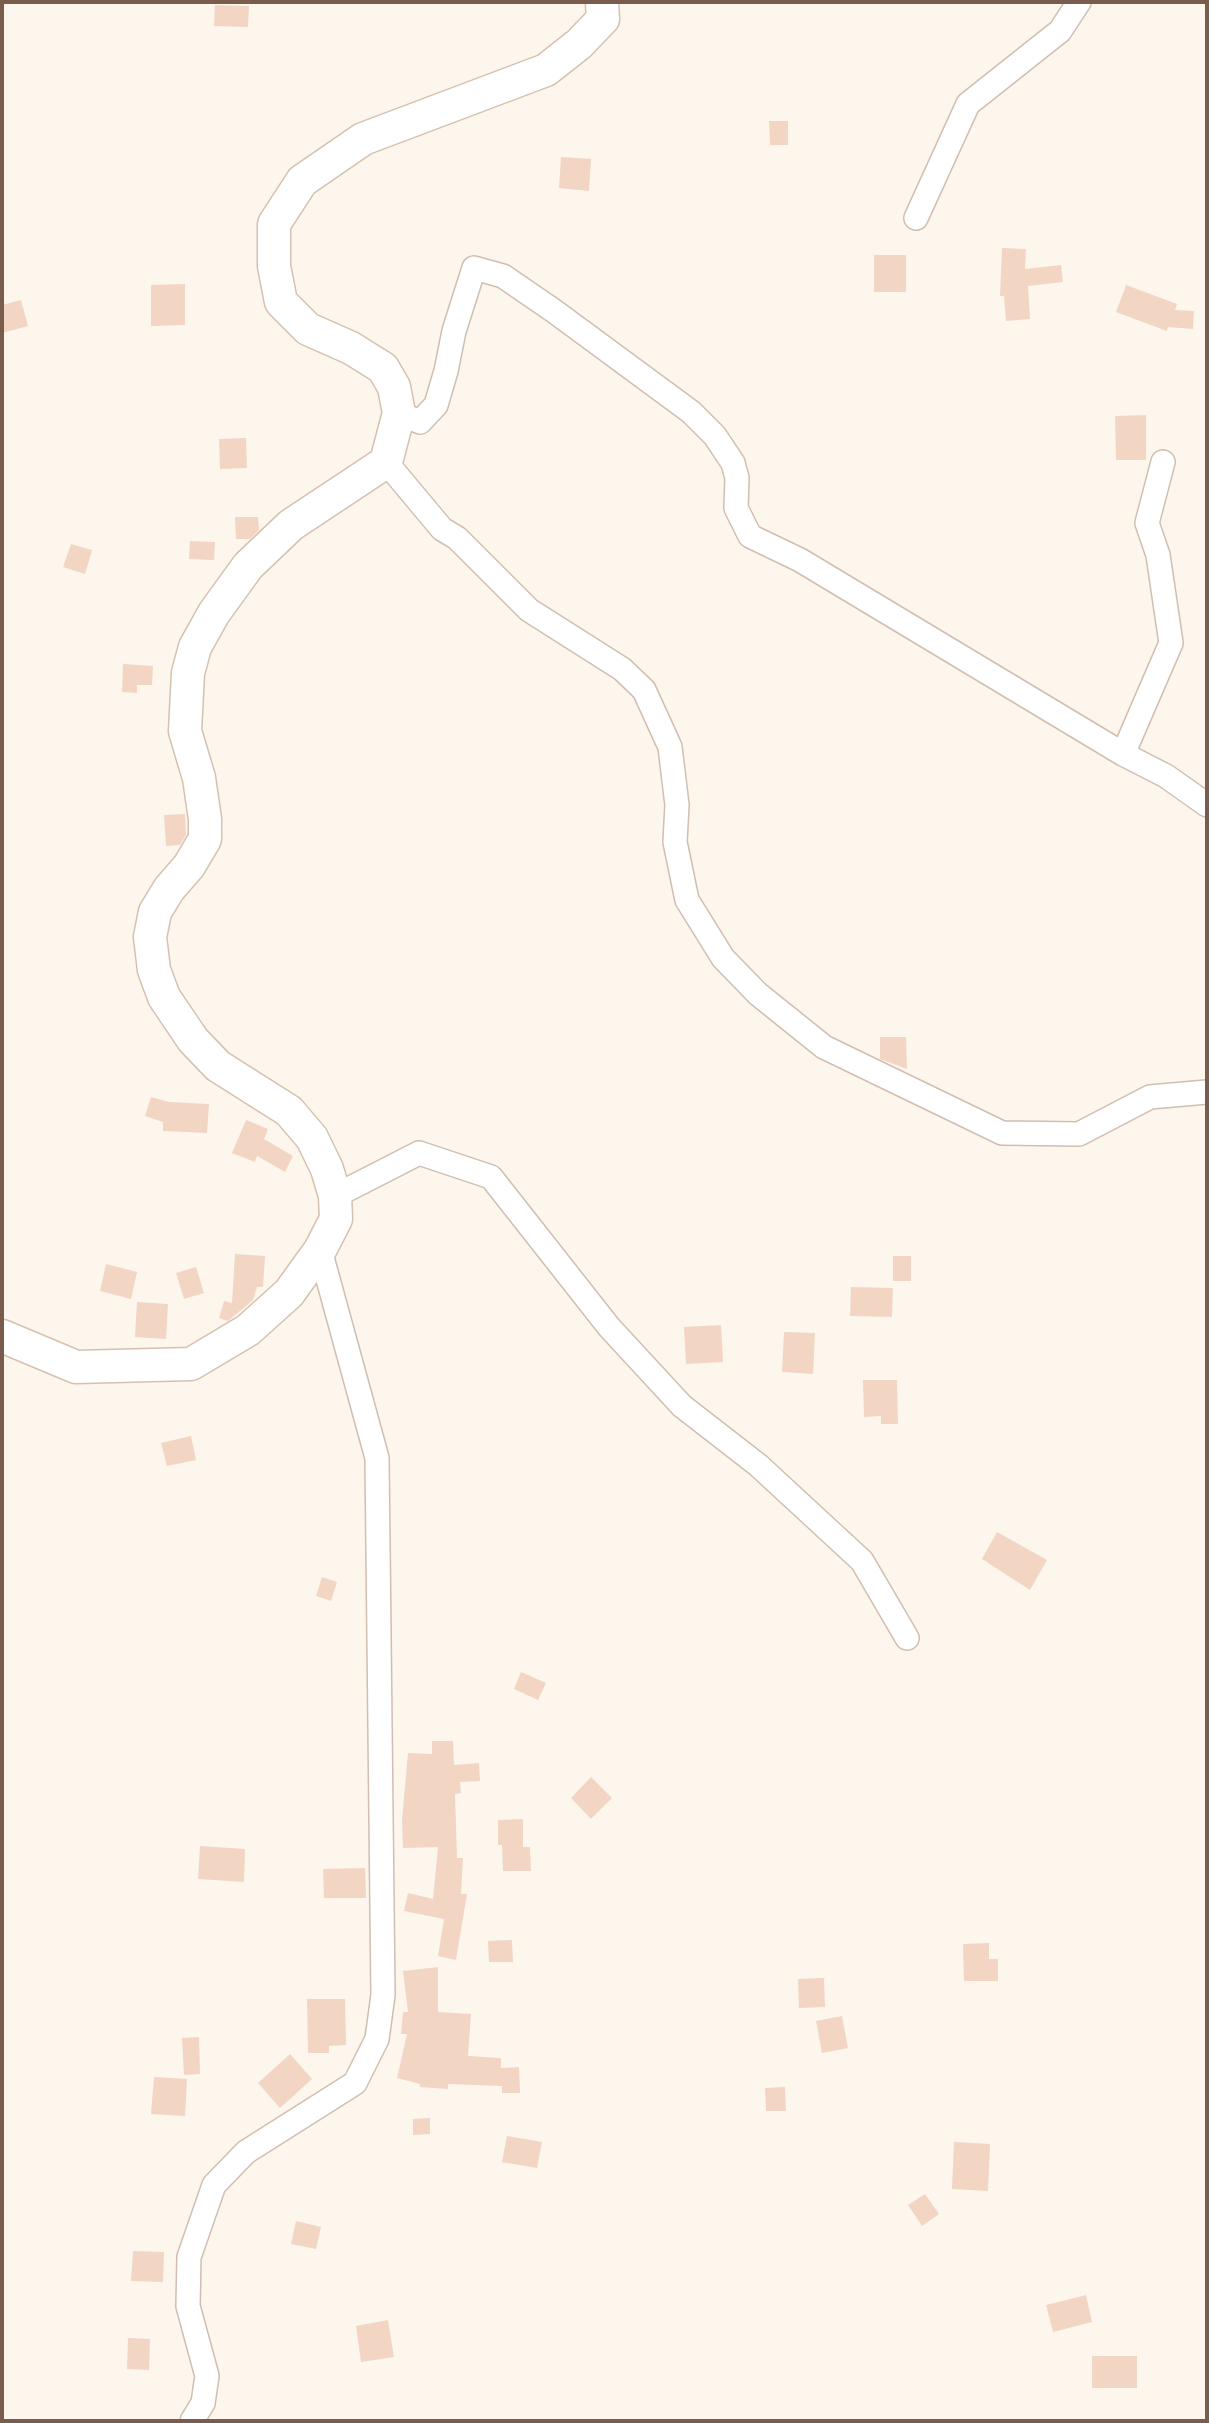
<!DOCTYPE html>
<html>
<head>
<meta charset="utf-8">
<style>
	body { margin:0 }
	#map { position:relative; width:1209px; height:2423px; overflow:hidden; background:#fdf6ec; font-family:"Noto Sans",sans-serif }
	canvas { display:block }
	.frame { position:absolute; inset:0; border:4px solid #7a5c4d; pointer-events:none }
</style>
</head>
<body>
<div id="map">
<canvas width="1209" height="2423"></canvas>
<div class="frame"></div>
</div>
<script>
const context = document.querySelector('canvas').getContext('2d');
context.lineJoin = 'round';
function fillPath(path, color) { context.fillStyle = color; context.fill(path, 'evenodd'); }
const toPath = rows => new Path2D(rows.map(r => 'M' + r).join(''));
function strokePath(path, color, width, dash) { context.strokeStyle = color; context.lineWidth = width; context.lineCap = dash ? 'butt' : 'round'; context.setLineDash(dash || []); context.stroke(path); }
const building = toPath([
	[215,5,249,6,248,27,214,26],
	[769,121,788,121,788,145,770,145],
	[561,157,591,159,589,191,559,188],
	[1002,248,1026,249,1025,269,1061,265,1063,282,1028,286,1030,319,1006,321,1004,296,1000,296],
	[874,255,906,255,906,292,874,292],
	[185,284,185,325,151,326,151,285],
	[1126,285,1177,304,1175,310,1194,311,1193,329,1168,327,1167,331,1116,312],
	[21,300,28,326,2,333,2,305],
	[1146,415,1146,460,1116,460,1115,416],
	[246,438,247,468,220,469,219,439],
	[235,517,258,517,259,530,250,539,236,539],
	[190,541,215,542,214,560,189,559],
	[71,544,92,550,85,574,63,567],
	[123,664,153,666,152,685,137,685,137,693,122,692],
	[185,814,186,835,180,845,166,846,164,815],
	[880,1037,906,1037,907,1069,880,1059],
	[151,1097,169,1102,209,1104,207,1133,163,1131,163,1122,145,1116],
	[246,1120,268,1129,264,1139,293,1156,285,1172,257,1156,255,1162,232,1153],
	[235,1254,265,1256,263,1287,257,1287,253,1300,228,1321,219,1318,224,1301,232,1303],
	[893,1256,911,1256,911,1281,893,1281],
	[106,1264,137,1272,131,1299,100,1291],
	[196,1267,204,1293,184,1299,176,1273],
	[851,1287,893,1288,892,1317,850,1316],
	[137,1302,168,1304,166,1339,135,1337],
	[721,1325,723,1362,686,1364,684,1327],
	[784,1332,815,1333,813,1374,782,1372],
	[863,1380,897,1380,898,1424,881,1424,881,1416,864,1417],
	[191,1436,196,1460,167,1466,161,1443],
	[997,1532,1047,1560,1030,1590,982,1559],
	[322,1577,337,1582,331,1601,316,1596],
	[521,1672,546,1683,538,1700,514,1689],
	[432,1741,453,1741,454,1765,479,1763,480,1781,460,1782,461,1793,455,1794,457,1858,463,1858,461,1894,467,1894,456,1960,438,1956,444,1919,404,1911,408,1893,433,1899,438,1847,403,1848,402,1821,408,1753,432,1754],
	[591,1777,612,1798,591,1819,571,1798],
	[523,1819,523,1847,530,1847,531,1871,503,1871,502,1845,498,1845,498,1820],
	[200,1846,245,1849,244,1882,198,1879],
	[365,1868,366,1898,324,1898,323,1869],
	[512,1940,513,1962,489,1962,488,1941],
	[989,1943,989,1959,998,1959,998,1981,964,1981,963,1944],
	[438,1967,438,2012,471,2014,468,2056,501,2058,501,2068,519,2067,520,2093,502,2093,502,2086,448,2084,448,2089,420,2087,420,2084,397,2078,407,2034,401,2034,403,2012,408,2012,403,1971],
	[824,1978,825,2007,799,2008,798,1979],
	[307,1999,345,1999,346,2045,329,2046,329,2053,308,2053],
	[842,2016,848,2048,822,2053,816,2021],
	[199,2037,200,2074,184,2075,182,2038],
	[290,2054,312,2079,280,2108,258,2083],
	[154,2077,187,2079,185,2116,151,2114],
	[785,2087,786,2111,766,2111,765,2088],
	[430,2118,430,2134,413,2135,413,2119],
	[507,2136,542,2142,537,2168,502,2162],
	[954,2142,990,2144,988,2191,952,2189],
	[925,2194,939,2214,922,2226,908,2205],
	[296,2221,321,2227,316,2249,291,2244],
	[133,2251,164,2252,163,2282,131,2281],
	[1086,2295,1092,2322,1053,2332,1046,2305],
	[388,2320,394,2357,361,2362,356,2326],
	[128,2338,150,2339,149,2370,127,2369],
	[1092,2356,1137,2356,1137,2388,1092,2388]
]);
const street = toPath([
	[916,218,968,104,1060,31,1079,2],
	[399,413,420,422,436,405,446,371,454,331,474,268,503,276,554,311,691,412,715,436,733,463,737,478,736,508,750,536,800,560,1123,754,1171,643,1158,555,1147,523,1163,462],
	[386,462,442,529,457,538,529,610,622,669,644,690,670,747,677,805,675,842,687,900,723,958,758,994,824,1047,1002,1133,1079,1134,1150,1097,1207,1092],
	[1123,754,1166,776,1207,805],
	[335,1196,419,1153,491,1177,609,1327,682,1406,758,1465,862,1561,907,1638],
	[192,2421,203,2403,207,2376,188,2306,189,2257,214,2185,246,2152,355,2083,377,2039,383,1995,377,1458,320,1250]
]);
const secondary = toPath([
	[2,1336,76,1367,191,1364,248,1330,289,1293,320,1250,336,1219,335,1196,327,1169,312,1138,289,1111,218,1066,193,1040,164,997,154,970,150,937,155,912,169,889,189,866,205,839,205,819,199,778,185,731,188,673,195,647,214,613,248,566,291,525,386,462,399,413,394,387,383,368,351,348,308,329,281,302,274,266,274,224,302,181,363,139,546,70,579,44,603,19,602,2]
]);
fillPath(building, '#f3d5c3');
strokePath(street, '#d1beb0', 26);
strokePath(secondary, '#d6c0b0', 35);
strokePath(street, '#fff', 23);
strokePath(secondary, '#fff', 32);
</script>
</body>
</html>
